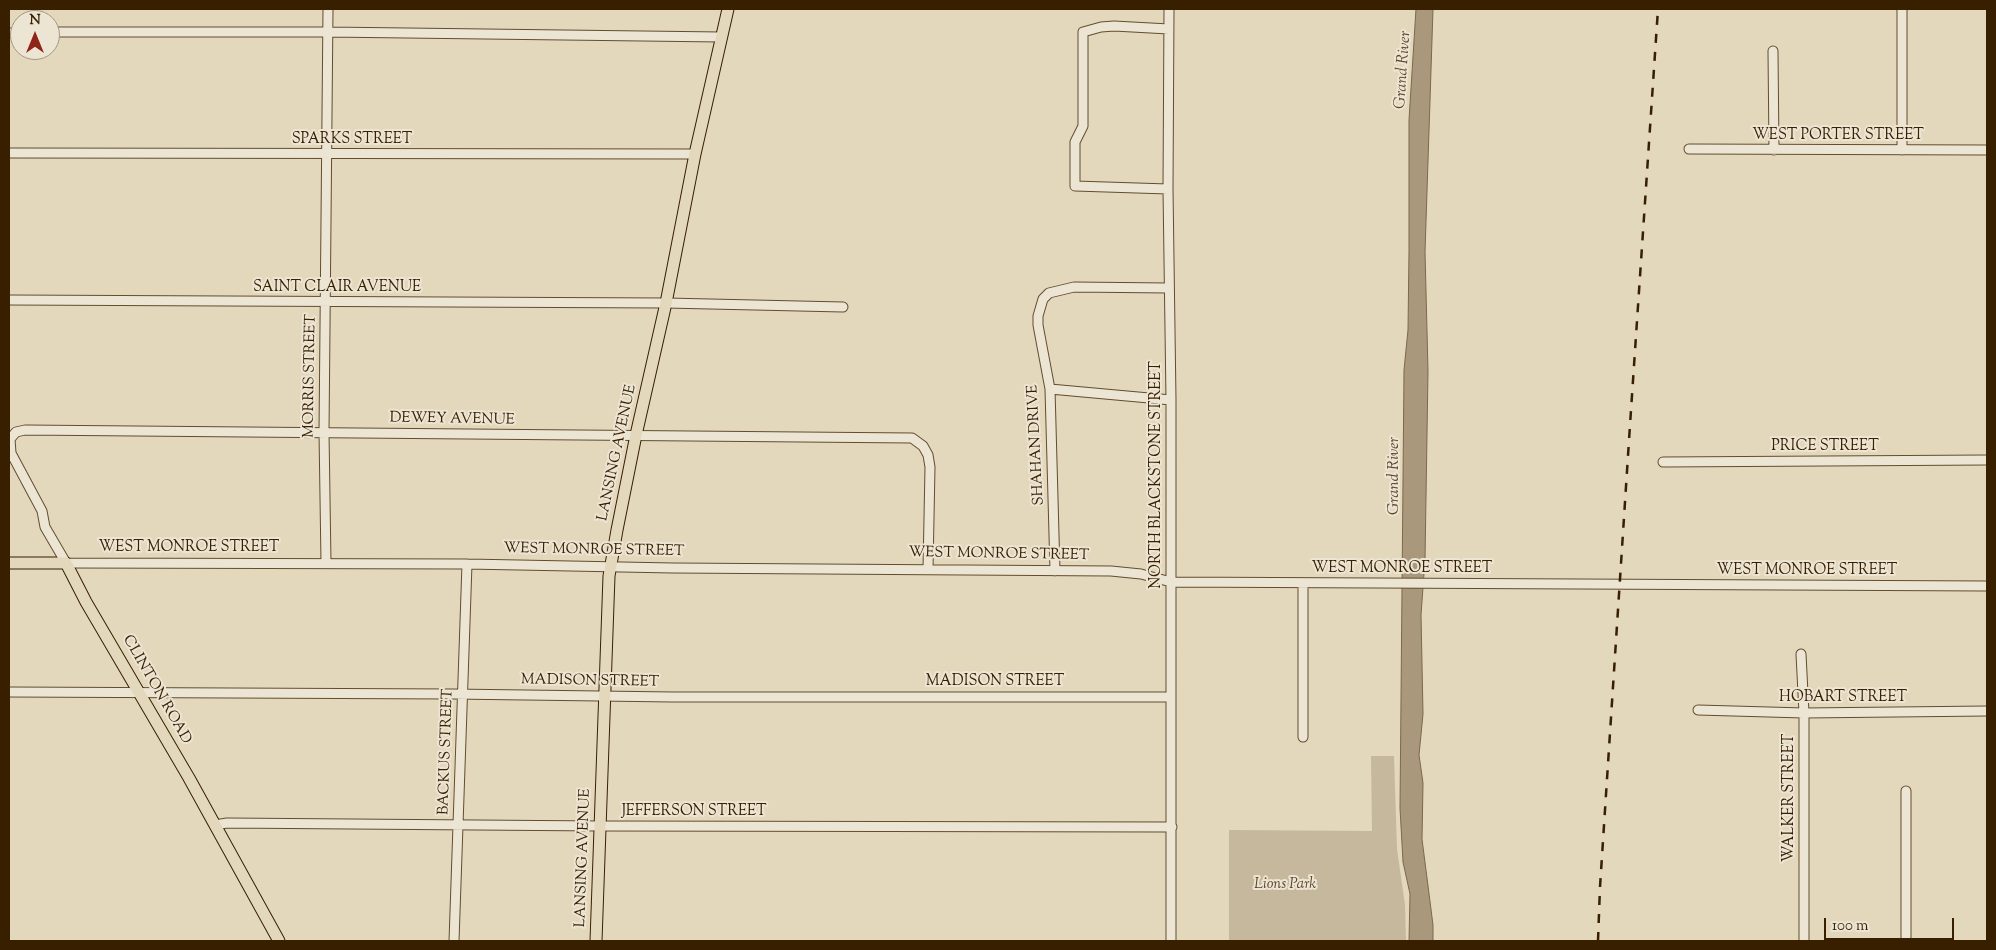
<!DOCTYPE html>
<html>
<head>
<meta charset="utf-8">
<style>
	body { margin:0 }
	#map { position:relative; width:1996px; height:950px; overflow:hidden; background:#e3d7bc; font-family:"Sorts Mill Goudy",serif }
	canvas { display:block }
	.frame { position:absolute; inset:0; border:10px solid #371f00; pointer-events:none }
	.north { position:absolute; left:10px; top:10px; width:50px; height:50px; box-sizing:border-box; background:#ede5d3; border:1px solid #a4967f; border-radius:50%; rotate:0deg; font-size:14px; font-weight:700; line-height:20px; text-align:center; color:#371f00 }
	.north::after { content:''; display:block; margin:auto; width:18px; height:22px; background:#8f2418; clip-path:polygon(50% 0,100% 100%,50% 72%,0 100%) }
	.scale { position:absolute; left:1824px; top:918px; width:130px; height:22px; box-sizing:border-box; border:2px solid #371f00; border-top:0; padding-left:6px; font-size:15px; line-height:18px; white-space:nowrap; color:#371f00; -webkit-text-stroke:4px #ede5d3; paint-order:stroke }
</style>
</head>
<body>
<div id="map">
<canvas width="1996" height="950"></canvas>
<div class="frame"></div>
<div class="north">N</div>
<div class="scale">100 m</div>
</div>
<script>
const context = document.querySelector('canvas').getContext('2d');
context.lineJoin = 'round';
function fillPath(path, color) { context.fillStyle = color; context.fill(path, 'evenodd'); }
const toPath = rows => new Path2D(rows.map(r => 'M' + r).join(''));
function strokePath(path, color, width, dash) { context.strokeStyle = color; context.lineWidth = width; context.lineCap = dash ? 'butt' : 'round'; context.setLineDash(dash || []); context.stroke(path); }
function label(font, color, halo, rows, align = 'center') {
  context.font = font + ' "Sorts Mill Goudy",serif'; context.lineWidth = 4; context.setLineDash([]); context.textBaseline = 'middle'; context.strokeStyle = halo; context.fillStyle = color; for (const [text, x, y, turn = 0] of rows) {
    context.save(); context.translate(x, y); context.rotate((+turn || 0) * Math.PI / 180); context.textAlign = isNaN(turn) ? turn : align; if (halo) context.strokeText(text, 0, 0); context.fillText(text, 0, 0); context.restore();
  }
}
const green = toPath([
	[1371,756,1394,756,1397,849,1405,905,1406,941,1229,941,1229,830,1372,831]
]);
const water = toPath([
	[1416,9,1433,9,1425,252,1428,371,1425,560,1421,615,1423,714,1419,755,1423,783,1422,839,1433,925,1433,941,1409,941,1410,894,1403,862,1400,808,1404,370,1408,330,1409,251,1409,120,1416,9]
]);
const minor = toPath([
	[1169,9,1168,189,1171,400,1171,941],
	[1902,9,1902,150],
	[50,32,328,32,721,37],
	[9,33,20,33],
	[1773,51,1774,150],
	[1689,149,1987,150],
	[9,153,695,154],
	[1168,189,1075,186,1075,142,1083,126,1083,32,1101,27,1114,26,1169,29],
	[9,300,666,303,843,307],
	[1050,389,1171,400],
	[1663,462,1987,460],
	[326,563,324,432,328,9],
	[928,569,930,467,928,455,923,446,912,438,25,430,16,432,10,439,11,453,42,511,45,527,66,563,467,564,673,568,1111,571,1141,574,1171,582,1987,586],
	[1055,571,1050,389,1038,325,1038,316,1043,299,1049,293,1074,287,1168,288],
	[1303,583,1303,737],
	[1801,654,1804,713,1804,941],
	[9,692,452,694,673,697,1171,697],
	[1698,710,1804,713,1987,711],
	[1906,791,1906,941],
	[215,825,227,823,601,826,1172,827],
	[454,941,467,564]
]);
const major = toPath([
	[9,563,66,563,86,602,189,778,279,941],
	[596,941,609,576,617,530,636,435,666,303,695,154,728,9]
]);
const rail = toPath([
	[1598,941,1600,887,1630,425,1658,9]
]);
const streetNames = [
	["WEST PORTER STREET",1838,136],
	["SPARKS STREET",352,140],
	["SAINT CLAIR AVENUE",337,288],
	["MORRIS STREET",311,376,-89],
	["DEWEY AVENUE",452,420,1],
	["SHAHAN DRIVE",1037,445,-93],
	["PRICE STREET",1825,447],
	["LANSING AVENUE",618,453,-78],
	["NORTH BLACKSTONE STREET",1157,475,-90],
	["WEST MONROE STREET",189,548],
	["WEST MONROE STREET",594,551,1],
	["WEST MONROE STREET",999,555,1],
	["WEST MONROE STREET",1402,569],
	["WEST MONROE STREET",1807,571],
	["MADISON STREET",590,682,1],
	["MADISON STREET",995,682],
	["CLINTON ROAD",156,690,60],
	["HOBART STREET",1843,698],
	["BACKUS STREET",447,752,-88],
	["WALKER STREET",1790,798,-90],
	["JEFFERSON STREET",694,812],
	["LANSING AVENUE",584,858,-88]
];
const parkNames = [
	["Lions Park",1285,885]
];
const waterNames = [
	["Grand River",1404,70,-86],
	["Grand River",1395,476,-90]
];
fillPath(green, '#c6b89c');
fillPath(water, '#a9987c');
strokePath(water, '#7b684a', 1);
strokePath(minor, '#624d2f', 11);
strokePath(major, '#371f00', 13);
strokePath(minor, '#ede5d3', 9);
strokePath(major, '#e3d7bc', 11);
strokePath(rail, '#371f00', 2.5, [9, 9]);
label('15px', '#371f00', '#ede5d3', streetNames);
label('italic 15px', '#5b4527', '#ede5d3', parkNames);
label('italic 16px', '#5f492b', '#ede5d3', waterNames);
</script>
</body>
</html>
